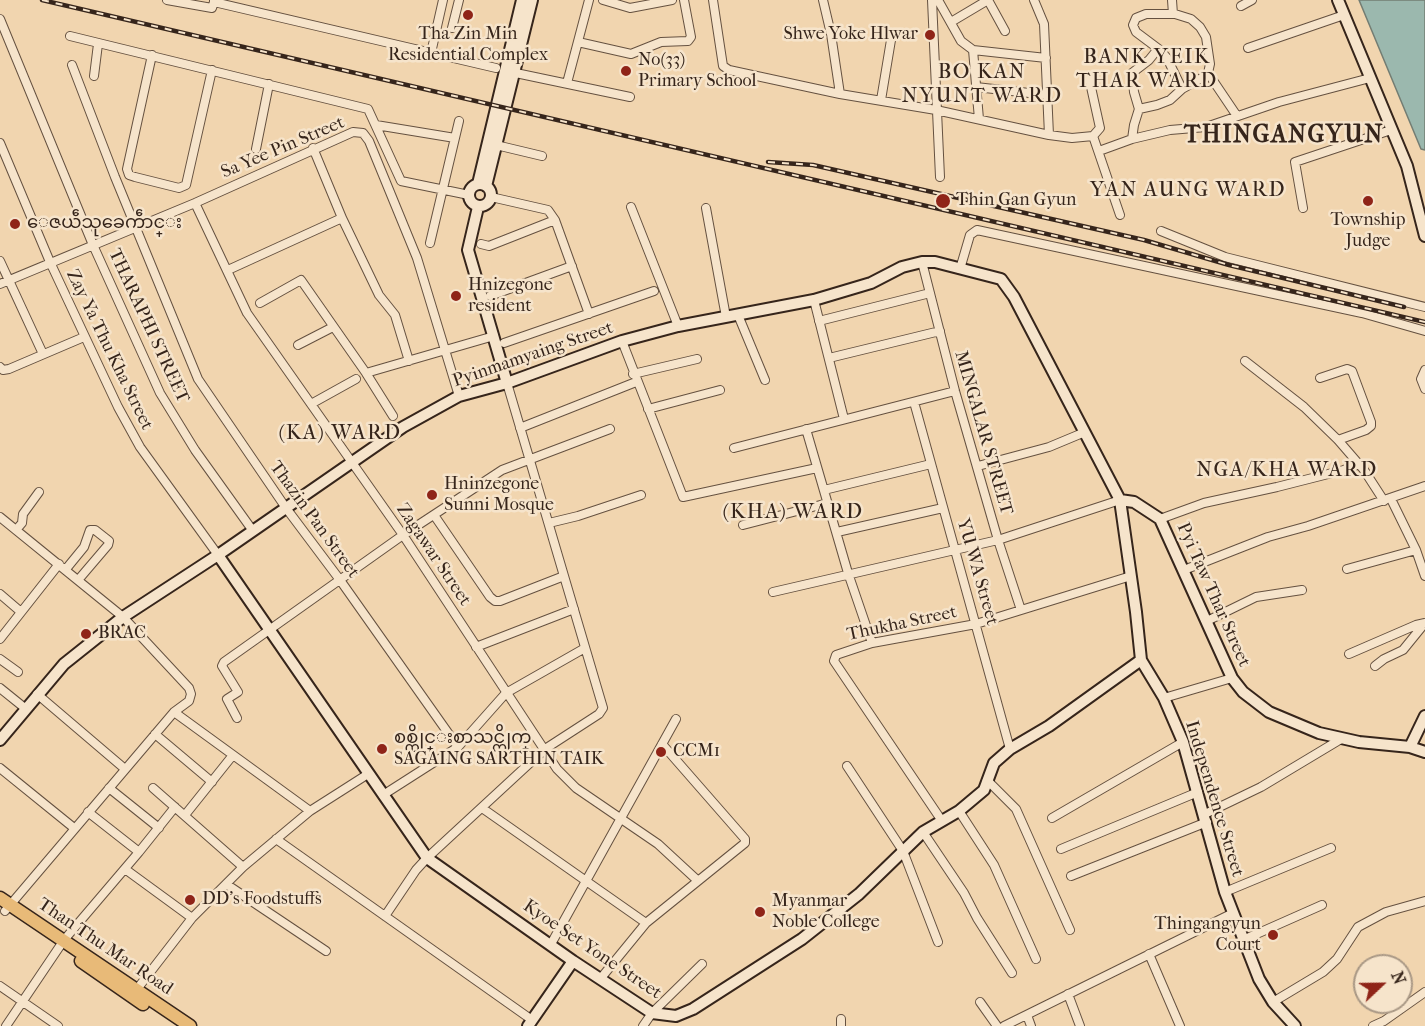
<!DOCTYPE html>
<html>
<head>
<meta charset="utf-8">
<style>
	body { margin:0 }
	#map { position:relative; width:1425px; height:1026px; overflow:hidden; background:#f1d5af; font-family:"IM FELL French Canon",serif }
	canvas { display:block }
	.north { position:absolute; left:1353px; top:954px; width:60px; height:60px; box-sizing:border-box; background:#f6e4cb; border:2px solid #a99885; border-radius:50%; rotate:68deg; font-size:16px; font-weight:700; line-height:24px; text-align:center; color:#36251b }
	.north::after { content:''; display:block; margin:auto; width:21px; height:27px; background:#8f2418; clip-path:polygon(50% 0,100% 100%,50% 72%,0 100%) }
</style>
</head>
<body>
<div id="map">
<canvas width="1425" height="1026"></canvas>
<div class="north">N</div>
</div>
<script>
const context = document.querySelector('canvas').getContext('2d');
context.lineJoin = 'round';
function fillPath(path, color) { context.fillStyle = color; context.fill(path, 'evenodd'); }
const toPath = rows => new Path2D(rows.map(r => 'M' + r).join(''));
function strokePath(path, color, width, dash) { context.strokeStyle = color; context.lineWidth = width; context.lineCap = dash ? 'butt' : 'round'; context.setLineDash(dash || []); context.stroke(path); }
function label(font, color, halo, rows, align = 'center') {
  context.font = font + ' "IM FELL French Canon","Noto Sans Myanmar",serif'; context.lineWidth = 5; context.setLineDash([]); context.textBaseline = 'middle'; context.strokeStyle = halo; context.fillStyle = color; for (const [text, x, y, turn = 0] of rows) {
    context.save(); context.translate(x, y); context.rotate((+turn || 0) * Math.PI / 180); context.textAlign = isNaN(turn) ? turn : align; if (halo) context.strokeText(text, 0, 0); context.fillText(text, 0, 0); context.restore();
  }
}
const water = toPath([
	[1359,0,1425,0,1425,150,1421,149,1359,0]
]);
const street = toPath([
	[167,0,212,8,214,2],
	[214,0,214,2,496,68],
	[603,0,630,8,672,0],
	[713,0,723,66,729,70,840,94,936,110,1049,135,1072,138,1093,136,1120,215],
	[823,0,831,34,840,94],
	[932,0,940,177],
	[938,0,961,41,973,50,1046,58],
	[988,0,1005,31],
	[1034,0,1044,24,1049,135],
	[1172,0,1173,14],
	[1241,6,1252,0],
	[0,19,93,245,160,393,195,450,253,531],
	[951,22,988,0],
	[452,28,459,0],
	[70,36,368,109,401,181,469,195],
	[578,42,631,54,661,42,688,41,691,37,684,0],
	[1248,48,1344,15],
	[973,50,979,119],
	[431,53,443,0],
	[152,55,127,169,129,175,135,177,179,188,186,185,212,70],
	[72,65,115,177,198,379,286,508,340,580,458,747],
	[511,72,630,97],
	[1208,73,1237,116],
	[94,76,98,44],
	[1089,78,1100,128,1093,136],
	[567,83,589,0],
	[976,87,1047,95],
	[881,100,891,40],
	[1139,109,1157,105,1170,100,1182,89,1200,79,1208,73,1210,64,1206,37,1200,27,1191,19,1175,14,1146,14,1136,18,1133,25,1136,32,1160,50,1167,58,1182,89],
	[376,125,455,138],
	[1132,139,1170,130,1206,127,1279,102,1370,78],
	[0,143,50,262,118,407,140,447,218,555],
	[496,145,542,156],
	[313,148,342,218,379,295,395,315,409,361],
	[256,149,269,84],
	[1099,151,1132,139,1134,125,1139,109,1134,92,1132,73,1149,60,1157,50],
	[491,197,548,210,555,220,589,314],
	[195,203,247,313,403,535,557,769,576,788,658,844,697,880],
	[631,207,678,326],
	[706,208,726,317],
	[1303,208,1295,162,1391,130],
	[1161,231,1225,257,1425,307],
	[430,243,459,121],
	[481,244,489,246,555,220],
	[0,261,43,354],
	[922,262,955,391,998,540,1021,610],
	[960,269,970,235,977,230,1362,313,1425,331],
	[228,270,342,218],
	[0,284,195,203,353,132,363,133,369,141,417,258,459,396],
	[490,296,572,266],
	[814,300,844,419],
	[260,303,301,280,366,373,494,336],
	[738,315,765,380],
	[819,321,930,293],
	[622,341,683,497,817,468],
	[504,343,654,291],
	[298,345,333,327],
	[829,358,940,331],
	[1245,361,1304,407,1338,440,1364,470,1384,501],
	[0,367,3,370,9,369,84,337],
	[1425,370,1421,379,1425,389],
	[366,373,393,416],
	[633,374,697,359],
	[1320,378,1347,369,1352,371,1371,422,1371,426,1366,430,1338,440],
	[914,402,1010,749],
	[311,404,356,379],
	[648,409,720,390],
	[520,428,636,382],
	[806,429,848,573,872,643],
	[734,448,955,391],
	[978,466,1049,447,1085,432],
	[824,490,931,464],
	[1391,499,1416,550,1425,576],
	[434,515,490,597,495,601,500,601,564,576],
	[0,517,123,617,189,688,191,694,189,701,174,712,5,911],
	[1160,519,1204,503,1277,487,1344,470,1359,464],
	[549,523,578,516,641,495],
	[743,525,828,503],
	[16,530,22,523,23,514,39,492],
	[837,532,943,508],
	[66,569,84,547,90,530,95,530,109,541,108,545,79,579],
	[1347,569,1416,550],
	[1184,570,1268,537,1308,526,1425,486],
	[773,592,998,540,1120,500],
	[0,594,21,612],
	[1207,621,1256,597,1302,590],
	[0,639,59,564],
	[476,647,574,609],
	[1349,654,1416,625,1425,623],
	[0,659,18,672],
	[1375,666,1384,659,1403,650,1425,623],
	[0,688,26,709],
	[37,694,125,769],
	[1164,698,1232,678],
	[174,712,310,811],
	[237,718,227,699,238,692,222,666,224,662,403,535,502,470,610,429],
	[155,734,212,782],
	[847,766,903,851,938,942],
	[0,768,74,828],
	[987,780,1016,809,1070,930],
	[109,788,159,828],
	[153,788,243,867],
	[383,795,458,747,506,693,585,648],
	[482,808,646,923],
	[959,811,994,865,1036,959],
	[88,812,139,852],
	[1205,814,1261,787,1341,739],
	[185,815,233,755],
	[1052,818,1183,742],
	[942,821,834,661,836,655,872,643,976,624,1131,576],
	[923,832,964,893,977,918,1012,973],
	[276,839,532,1020],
	[1061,849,1198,792],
	[125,869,192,918],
	[1071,876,1207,822],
	[226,884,326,951],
	[1225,892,1331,848],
	[385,916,416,870,427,858,545,749,599,714,603,708,507,383],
	[1243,940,1322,905],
	[551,944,676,719],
	[1149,954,1180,1026],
	[601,978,646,923,745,843,745,839,662,744],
	[0,986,58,1026],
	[134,993,192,918,243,867,310,811,368,774],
	[1068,994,1080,1026],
	[980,1002,997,1026],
	[1273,1002,1323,972,1337,959,1358,927,1386,912,1425,901],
	[1027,1015,1031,1026],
	[841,1019,841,1026],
	[6,1026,64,940,139,852,175,807],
	[643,1026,652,1013,702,964],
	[1004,1026,1233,913],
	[1373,1026,1384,1021,1425,992]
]);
const secondary = toPath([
	[1338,0,1407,166,1425,236],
	'469 195a11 11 0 1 1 22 0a11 11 0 1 1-22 0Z',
	[478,184,522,0],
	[486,186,532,0],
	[478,207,468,250,507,383],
	[1120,500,1134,502,1160,519,1232,678,1243,692,1269,712,1319,733,1359,742,1410,747,1425,752],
	[218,555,427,858,573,961,652,1013,676,1016,693,1009,802,939,859,894,923,832,959,811,984,790,994,763,1010,749,1049,726,1141,660],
	[0,740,64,664,123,617,218,555,403,427,459,396,507,383,622,341,678,326,814,300,871,283,902,267,922,262,935,262,1001,279,1014,297,1120,500,1136,612,1141,660,1164,698,1183,742,1225,892,1259,979,1273,1002,1295,1026],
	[1410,747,1425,716],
	[528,1026,573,961]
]);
const primary = toPath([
	[0,898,190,1026],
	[81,961,143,1004]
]);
const rail = toPath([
	[42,0,1425,322],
	[768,162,813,165,1144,240,1229,265,1404,307]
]);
const markers = [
	[468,15,6,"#8f2418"],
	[930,35,6,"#8f2418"],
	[626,71,6,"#8f2418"],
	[943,201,8,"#8f2418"],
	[1368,201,6,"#8f2418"],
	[15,224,6,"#8f2418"],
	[456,296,6,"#8f2418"],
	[432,495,6,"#8f2418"],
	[86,634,6,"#8f2418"],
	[382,749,6,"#8f2418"],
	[661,752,6,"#8f2418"],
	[190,900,6,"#8f2418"],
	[760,912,6,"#8f2418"],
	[1273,935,6,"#8f2418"]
];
const poiNames = [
	["Tha Zin Min",468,35,"center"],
	["Residential Complex",468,56,"center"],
	["Shwe Yoke Hlwar",918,35,"right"],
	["No(33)",638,61],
	["Primary School",638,82],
	["Thin Gan Gyun",956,201],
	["Township",1368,221,"center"],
	["Judge",1368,242,"center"],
	["ေဇယဵသုခေကဵာင္း",27,224],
	["Hnizegone",468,286],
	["resident",468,307],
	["Hninzegone",444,485],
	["Sunni Mosque",444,506],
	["BRAC",98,634],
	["စစ္ကိုင္းစာသင္တိုက္",394,739],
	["SAGAING SARTHIN TAIK",394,760],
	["CCM1",673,752],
	["DD's Foodstuffs",202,900],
	["Myanmar",772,902],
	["Noble College",772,923],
	["Thingangyun",1261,925,"right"],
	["Court",1261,946,"right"]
];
const streetNames = [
	["Sa Yee Pin Street",283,148,-23],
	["THARAPHI STREET",148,326,65],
	["Zay Ya Thu Kha Street",109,350,64],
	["Pyinmamyaing Street",533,355,-19],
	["MINGALAR STREET",983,433,74],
	["Thazin Pan Street",314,520,54],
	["Zagawar Street",433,555,56],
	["YU WA Street",977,572,74],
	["Pyi Taw Thar Street",1213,595,66],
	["Thukha Street",902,624,-12],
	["Independence Street",1214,799,73],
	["Than Thu Mar Road",105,947,34],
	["Kyoe Set Yone Street",592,950,34]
];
const quarterNames = [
	["BANK YEIK",1147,58],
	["THAR WARD",1147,82],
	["BO KAN",982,73],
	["NYUNT WARD",982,97],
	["YAN AUNG WARD",1188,191],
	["(KA) WARD",340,434],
	["NGA/KHA WARD",1287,471],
	["(KHA) WARD",793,513]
];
const districtNames = [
	["THINGANGYUN",1284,136]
];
fillPath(water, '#9bb8ae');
strokePath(water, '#737d73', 1.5);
strokePath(street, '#655140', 10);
strokePath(secondary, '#36251b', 14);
strokePath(primary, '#36251b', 15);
strokePath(street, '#f6e4cb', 8);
strokePath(secondary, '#f6e4cb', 10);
strokePath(primary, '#e8ba78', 12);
strokePath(rail, '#36251b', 4.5);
strokePath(rail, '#f6e4cb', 2, [7]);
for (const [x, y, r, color] of markers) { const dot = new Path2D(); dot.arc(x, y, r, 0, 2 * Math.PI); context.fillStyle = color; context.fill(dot); strokePath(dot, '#f6e4cb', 2); }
label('18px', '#36251b', '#f6e4cb', poiNames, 'left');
label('18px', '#36251b', '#f6e4cb', streetNames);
context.letterSpacing = '1.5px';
label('21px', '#36251b', '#f6e4cb', quarterNames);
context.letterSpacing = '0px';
context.letterSpacing = '1.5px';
label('bold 24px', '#36251b', '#f6e4cb', districtNames);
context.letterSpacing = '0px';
</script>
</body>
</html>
